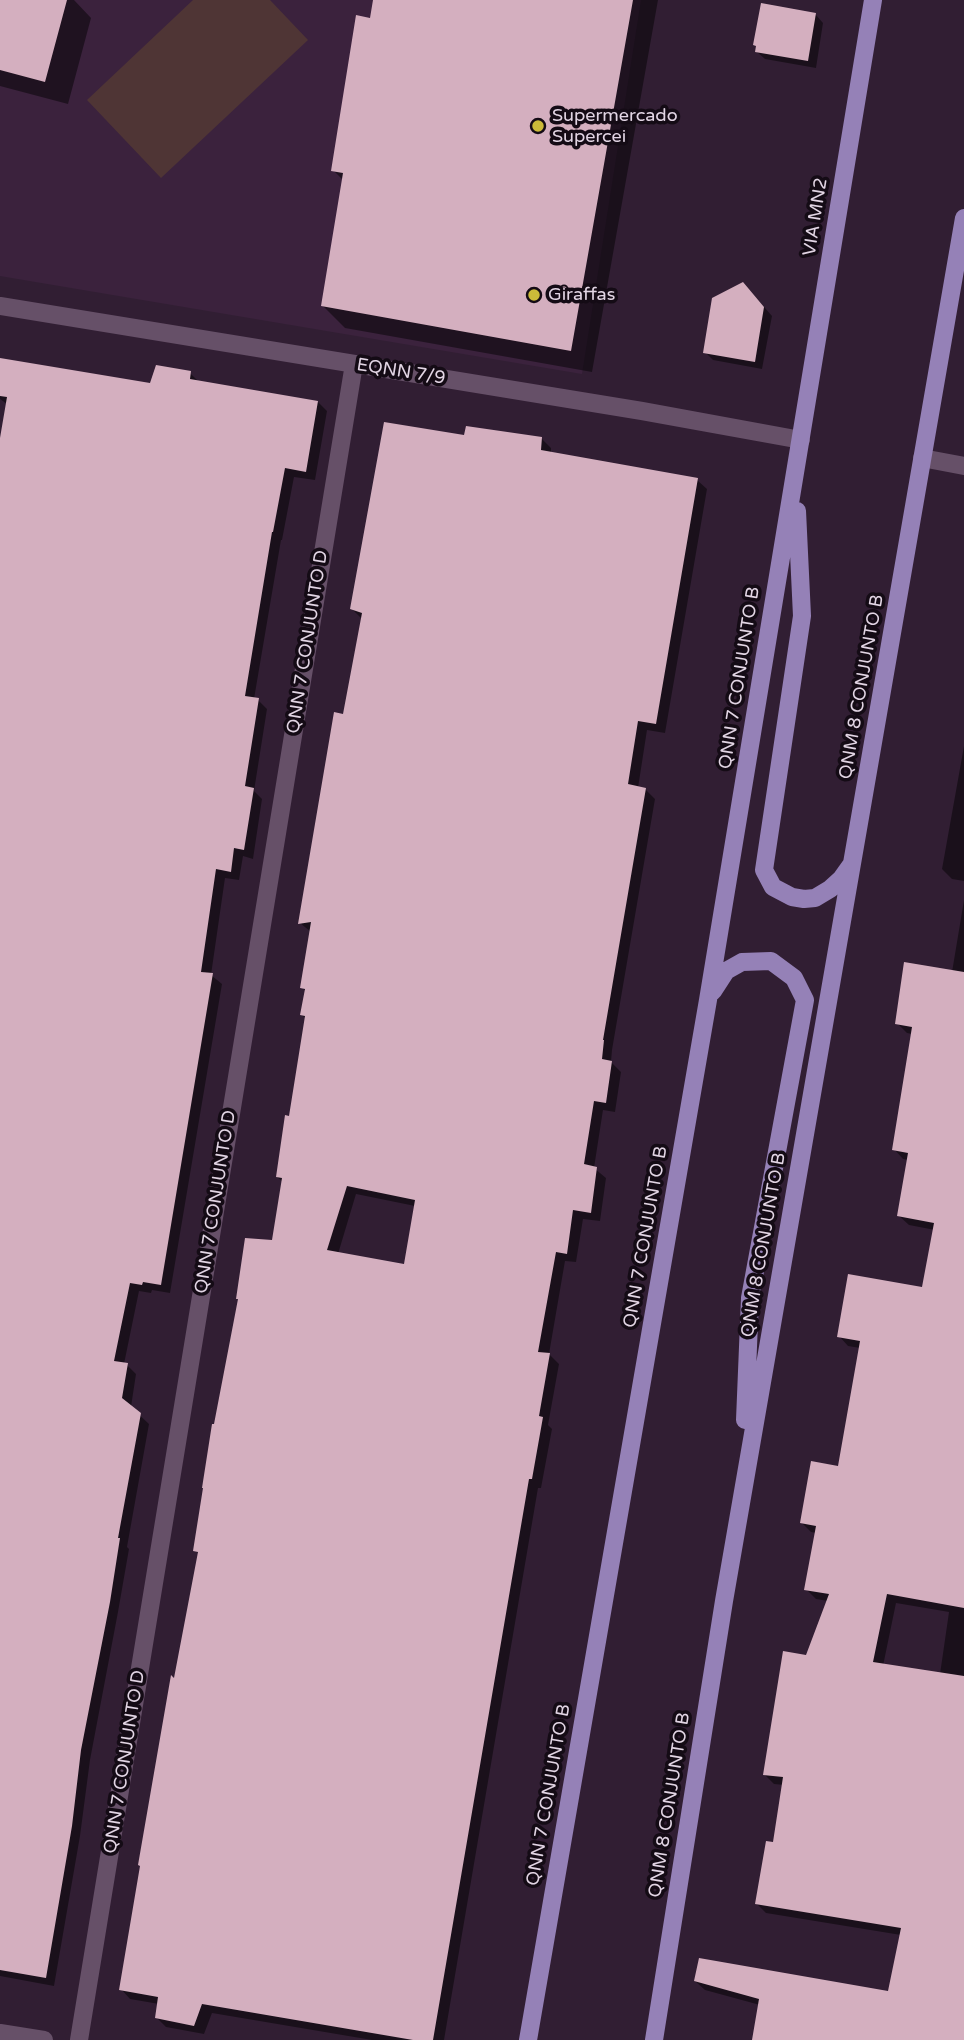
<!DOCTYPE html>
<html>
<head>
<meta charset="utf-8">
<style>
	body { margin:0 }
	canvas { display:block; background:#311e33 }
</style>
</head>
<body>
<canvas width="964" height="2040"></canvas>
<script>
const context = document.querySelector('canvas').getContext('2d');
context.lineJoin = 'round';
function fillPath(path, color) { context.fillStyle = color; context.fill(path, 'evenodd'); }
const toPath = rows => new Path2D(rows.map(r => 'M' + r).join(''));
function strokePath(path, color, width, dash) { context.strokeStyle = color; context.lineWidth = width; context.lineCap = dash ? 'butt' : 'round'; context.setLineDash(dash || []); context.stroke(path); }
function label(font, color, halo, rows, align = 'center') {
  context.font = font + ' "Varela Round",sans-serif'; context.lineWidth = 7; context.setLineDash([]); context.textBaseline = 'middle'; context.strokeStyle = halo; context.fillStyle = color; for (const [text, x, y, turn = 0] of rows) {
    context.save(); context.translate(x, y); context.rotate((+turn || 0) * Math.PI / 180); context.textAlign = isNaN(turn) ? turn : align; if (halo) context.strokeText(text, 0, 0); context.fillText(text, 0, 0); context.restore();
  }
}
const built = toPath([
	[0,0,641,0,582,374,0,276]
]);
const green = toPath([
	[193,0,270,0,308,40,161,178,87,100]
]);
const shadow = toPath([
	[0,0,74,0,91,18,68,104,0,86],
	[375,0,658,0,592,372,345,328,323,306,344,181,333,170,371,20],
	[816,15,823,23,816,68,765,59,757,52],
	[751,292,772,316,762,369,713,360,705,352],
	[0,363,151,384,190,373,199,382,318,402,327,411,315,480,294,477,282,540,281,540,254,699,258,700,267,709,254,791,262,799,253,859,243,856,239,880,225,878,211,975,222,984,170,1293,152,1290,151,1293,139,1291,124,1364,127,1365,136,1374,131,1407,149,1424,127,1547,129,1549,118,1612,90,1760,80,1836,54,1986,0,1976,0,450,7,404,0,399],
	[466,437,542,439,551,448,551,454,697,480,707,489,665,733,647,730,638,788,645,789,655,799,612,1050,611,1062,621,1072,615,1112,603,1110,594,1168,606,1178,600,1221,583,1219,576,1262,565,1261,549,1354,559,1364,548,1425,552,1429,541,1488,538,1488,444,2040,372,2040,212,2013,204,2034,166,2027,157,2018,159,2004,130,1999,121,1989,199,1554,195,1550,273,1242,283,1182,277,1177,290,1118,306,1019,302,1015,306,992,302,987,311,932,300,923,344,716,362,619,352,609],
	[356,1194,415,1206,405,1266,338,1254],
	[964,746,964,881,952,879,942,869],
	[964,900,964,2040,754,2040,760,2005,705,1990,695,1981,889,1993,901,1935,766,1913,757,1904,774,1844,784,1785,774,1784,765,1775,828,1601,816,1599,806,1589,816,1533,811,1532,802,1523,839,1468,860,1348,848,1346,839,1336,924,1289,935,1230,909,1225,899,1216,908,1160,903,1159,894,1149,912,1034,907,1033,897,1023,952,972],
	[896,1603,949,1612,940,1674,883,1666]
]);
const building = toPath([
	[0,0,67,0,45,82,0,70],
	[373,0,633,0,571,351,321,306,343,173,331,171,356,15,370,18],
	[761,3,816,13,808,61,755,52,756,46,753,45],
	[743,282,764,307,755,362,703,353,712,298],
	[0,358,150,383,156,365,191,371,190,379,318,401,306,472,285,468,273,532,272,532,245,696,259,698,245,786,254,788,244,850,234,848,231,872,216,869,201,972,213,973,161,1285,143,1282,142,1285,130,1283,114,1361,128,1363,122,1398,141,1413,118,1538,120,1538,110,1602,81,1750,72,1826,46,1978,0,1970,0,438,7,397,0,396],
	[384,422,464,435,466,426,542,437,541,450,698,478,656,724,638,721,628,784,646,788,603,1040,604,1040,602,1059,612,1061,606,1103,594,1101,584,1164,597,1167,591,1213,573,1210,567,1254,556,1252,538,1352,550,1353,539,1416,543,1417,532,1479,529,1479,433,2040,413,2040,202,2004,194,2026,155,2018,158,1997,119,1990,140,1866,138,1865,171,1675,174,1678,198,1552,193,1551,203,1488,202,1488,212,1424,214,1424,238,1299,236,1299,245,1238,272,1240,282,1178,276,1177,285,1115,289,1116,305,1016,300,1015,305,989,300,988,311,922,298,924,334,712,343,714,362,613,350,609],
	[347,1186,415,1200,404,1264,327,1250],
	[904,962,964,972,964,1608,887,1594,873,1662,964,1676,964,2040,752,2040,759,1999,694,1981,699,1958,888,1991,901,1928,755,1904,766,1841,773,1842,783,1777,763,1775,783,1651,806,1655,829,1594,804,1590,816,1526,800,1523,811,1461,838,1466,860,1341,837,1337,848,1274,922,1287,934,1223,897,1216,908,1153,892,1150,912,1027,895,1024]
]);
const minor = toPath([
	[0,306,642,411,801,440],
	[922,458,964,466],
	[0,2033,44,2040],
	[79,2040,354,364]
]);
const major = toPath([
	[797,511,802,616,764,870,773,887,792,897,804,899,815,898,830,889,841,879,851,865],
	[713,991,726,971,742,962,771,961,794,978,805,1000,750,1298,745,1420],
	[528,2040,708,1000,873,0],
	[654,2040,724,1601,964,218]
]);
const markers = [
	[538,126,7,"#cbba39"],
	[534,295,7,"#cbba39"]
];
const poiNames = [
	["Supermercado",552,116],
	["Supercei",552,137],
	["Giraffas",548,295]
];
const streetNames = [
	["VIA MN2",816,217,-81],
	["EQNN 7/9",401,372,9],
	["QNN 7 CONJUNTO D",308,642,-81],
	["QNN 7 CONJUNTO B",740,678,-81],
	["QNM 8 CONJUNTO B",862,687,-80],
	["QNN 7 CONJUNTO D",216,1202,-81],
	["QNN 7 CONJUNTO B",646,1237,-80],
	["QNM 8 CONJUNTO B",764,1245,-80],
	["QNN 7 CONJUNTO D",125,1762,-81],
	["QNN 7 CONJUNTO B",549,1795,-80],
	["QNM 8 CONJUNTO B",670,1805,-81]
];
fillPath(built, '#3b223d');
fillPath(green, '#4f3535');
fillPath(shadow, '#0007');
fillPath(building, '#d4afbf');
strokePath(minor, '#665068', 18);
strokePath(major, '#9581b7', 18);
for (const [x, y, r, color] of markers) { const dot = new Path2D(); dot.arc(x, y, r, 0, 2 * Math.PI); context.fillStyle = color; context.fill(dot); strokePath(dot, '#140b15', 2.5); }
label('18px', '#e2d5e4', '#140b15', poiNames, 'left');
label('18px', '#e2d5e4', '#140b15', streetNames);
</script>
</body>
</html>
